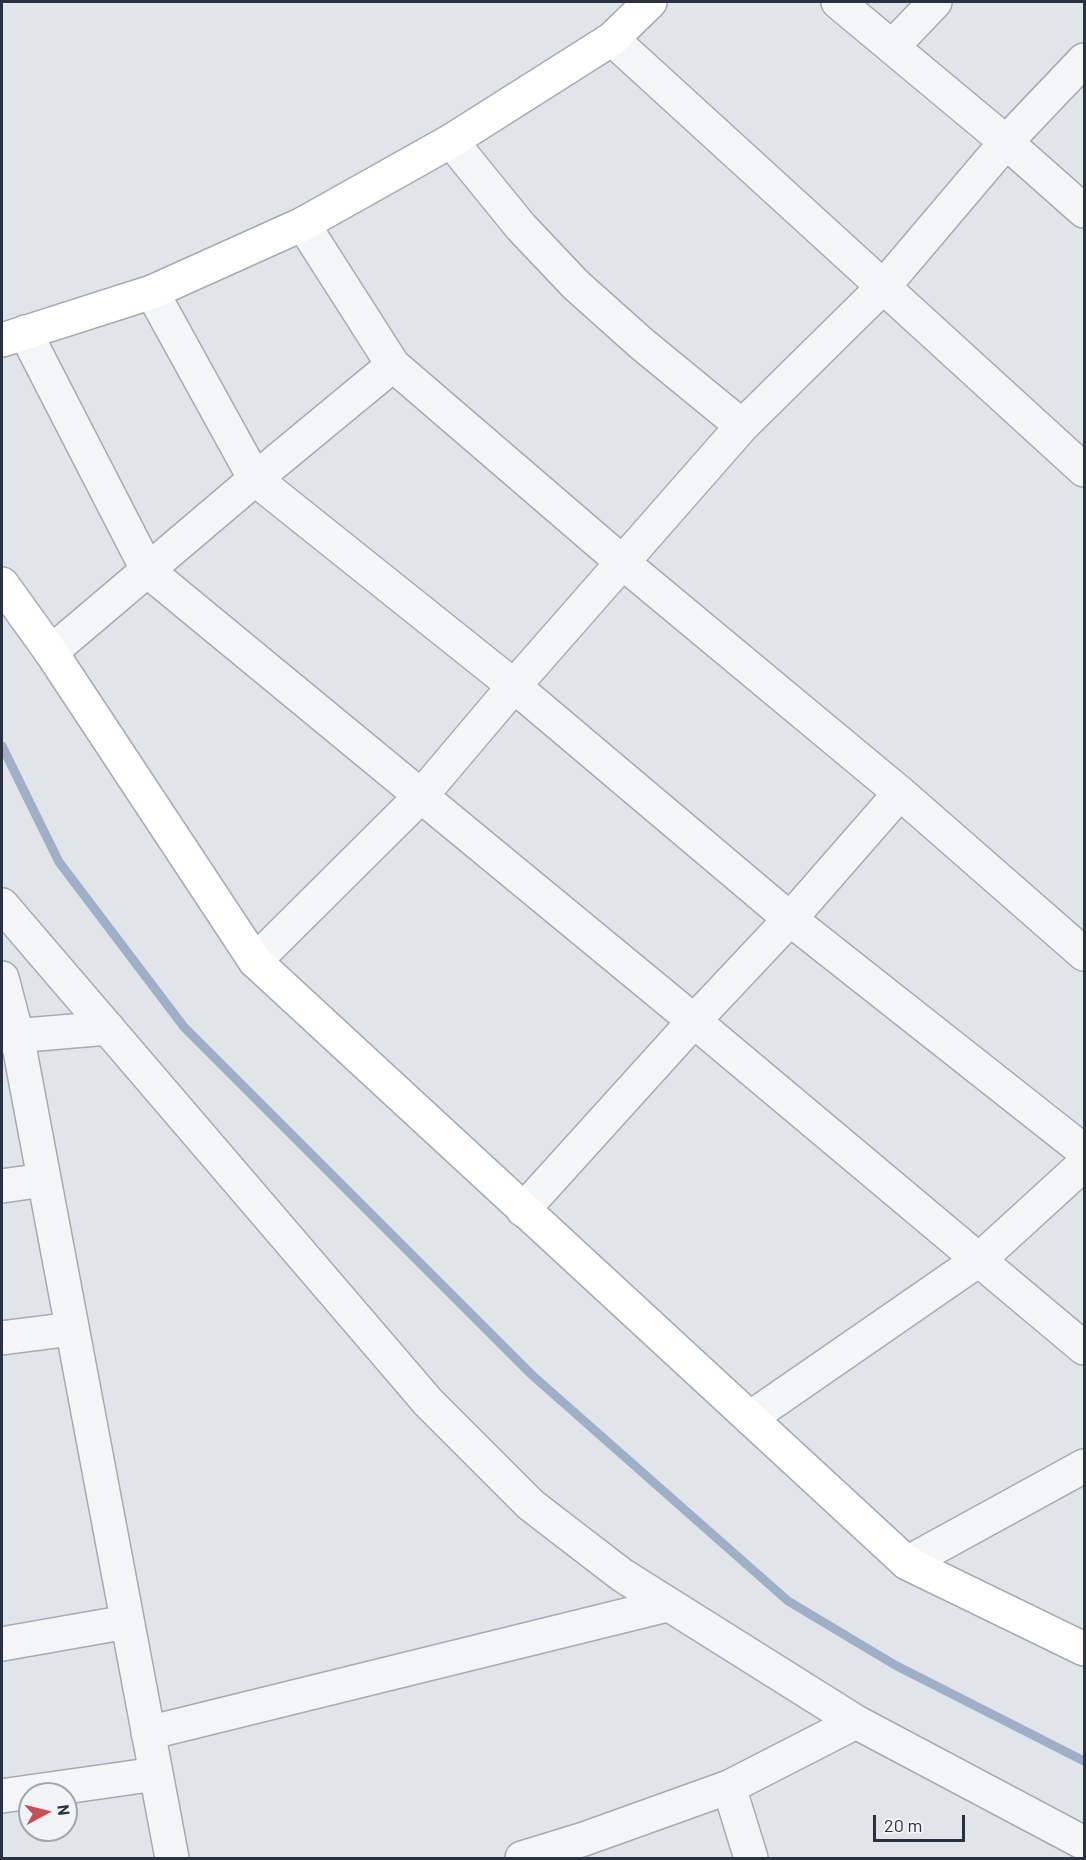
<!DOCTYPE html>
<html>
<head>
<meta charset="utf-8">
<style>
	body { margin:0 }
	#map { position:relative; width:1086px; height:1860px; overflow:hidden; background:#e1e4e9; font-family:Barlow,sans-serif }
	canvas { display:block }
	.frame { position:absolute; inset:0; border:3px solid #2a3140; pointer-events:none }
	.north { position:absolute; left:18px; top:1782px; width:60px; height:60px; box-sizing:border-box; background:#f1f3f6; border:2px solid #a1a5ad; border-radius:50%; rotate:83deg; font-size:16px; font-weight:700; line-height:24px; text-align:center; color:#2a3140 }
	.north::after { content:''; display:block; margin:auto; width:21px; height:27px; background:#c64e57; clip-path:polygon(50% 0,100% 100%,50% 72%,0 100%) }
	.scale { position:absolute; left:873px; top:1815px; width:92px; height:27px; box-sizing:border-box; border:3px solid #2a3140; border-top:0; padding-left:8px; font-size:18px; line-height:21px; white-space:nowrap; color:#2a3140; -webkit-text-stroke:4px #f1f3f6; paint-order:stroke }
</style>
</head>
<body>
<div id="map">
<canvas width="1086" height="1860"></canvas>
<div class="frame"></div>
<div class="north">N</div>
<div class="scale">20 m</div>
</div>
<script>
const context = document.querySelector('canvas').getContext('2d');
context.lineJoin = 'round';
const toPath = rows => new Path2D(rows.map(r => 'M' + r).join(''));
function strokePath(path, color, width, dash) { context.strokeStyle = color; context.lineWidth = width; context.lineCap = dash ? 'butt' : 'round'; context.setLineDash(dash || []); context.stroke(path); }
const stream = toPath([
	[2,746,59,862,184,1027,532,1375,788,1601,895,1665,1084,1761]
]);
const street = toPath([
	[838,2,1006,142,1084,211],
	[612,39,1084,470],
	[892,47,935,2],
	[451,141,521,227,576,285,642,344,742,426],
	[303,224,393,365,622,562,900,793,1084,954],
	[152,292,255,479,514,686,790,919,1084,1151],
	[25,332,148,571,694,1021,1084,1348],
	[51,652,255,479,393,365],
	[2,905,428,1402,531,1505,622,1575,856,1722,1084,1843],
	[255,961,421,796,514,686,742,426,884,286,1006,142,1084,60],
	[2,978,17,1035,172,1858],
	[2,1037,108,1028],
	[2,1186,44,1180],
	[523,1210,694,1021,790,919,900,793],
	[2,1338,72,1329],
	[750,1418,980,1259,1084,1164],
	[907,1563,1084,1466],
	[2,1644,127,1622],
	[148,1733,667,1605],
	[729,1787,751,1858],
	[2,1796,156,1774],
	[522,1858,584,1839,729,1787,856,1722]
]);
const secondary = toPath([
	[2,340,152,292,303,224,451,141,612,39,650,2],
	[2,584,51,652,255,961,907,1563,1084,1649]
]);
strokePath(stream, '#9eafc7', 9);
strokePath(street, '#a6abb3', 36);
strokePath(secondary, '#a6abb3', 36);
strokePath(street, '#f4f5f7', 33);
strokePath(secondary, '#fff', 33);
</script>
</body>
</html>
